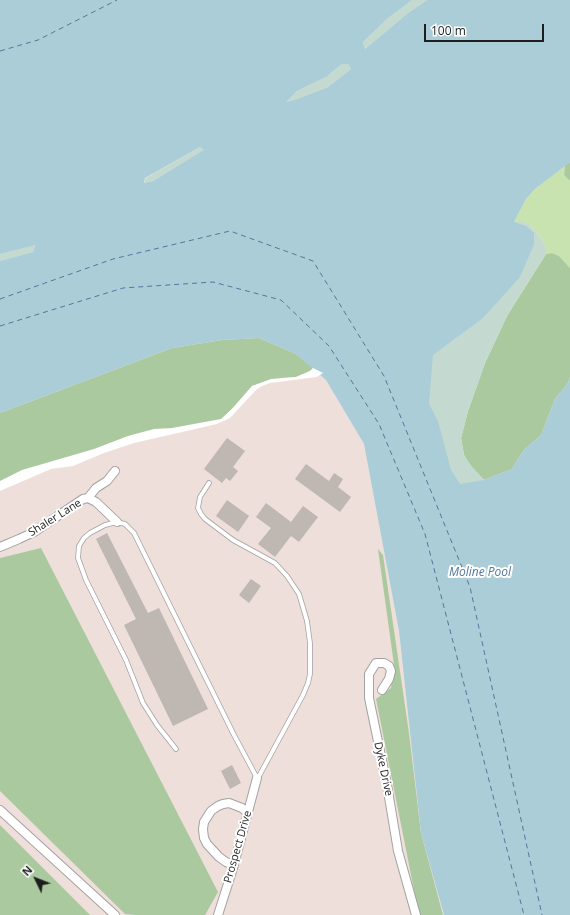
<!DOCTYPE html>
<html>
<head>
<meta charset="utf-8">
<style>
	body { margin:0 }
	#map { position:relative; width:570px; height:915px; overflow:hidden; background:#eeebe5; font-family:"Open Sans",sans-serif }
	canvas { display:block }
	.north { position:absolute; left:16px; top:859px; width:40px; height:40px; -webkit-text-stroke:3px #fff; paint-order:stroke; rotate:313deg; font-size:11px; font-weight:700; line-height:16px; text-align:center; color:#1e1e1e }
	.north::after { content:''; display:block; margin:auto; width:14px; height:18px; background:#1e1e1e; clip-path:polygon(50% 0,100% 100%,50% 72%,0 100%) }
	.scale { position:absolute; left:424px; top:24px; width:120px; height:18px; box-sizing:border-box; border:2px solid #1e1e1e; border-top:0; padding-left:5px; font-size:12px; line-height:14px; white-space:nowrap; color:#1e1e1e; -webkit-text-stroke:3px #fff; paint-order:stroke }
</style>
</head>
<body>
<div id="map">
<canvas width="570" height="915"></canvas>
<div class="north">N</div>
<div class="scale">100 m</div>
</div>
<script>
const context = document.querySelector('canvas').getContext('2d');
context.lineJoin = 'round';
function fillPath(path, color) { context.fillStyle = color; context.fill(path, 'evenodd'); }
const toPath = rows => new Path2D(rows.map(r => 'M' + r).join(''));
function strokePath(path, color, width, dash) { context.strokeStyle = color; context.lineWidth = width; context.lineCap = dash ? 'butt' : 'round'; context.setLineDash(dash || []); context.stroke(path); }
function label(font, color, halo, rows, align = 'center') {
  context.font = font + ' "Open Sans",sans-serif'; context.lineWidth = 4; context.setLineDash([]); context.textBaseline = 'middle'; context.strokeStyle = halo; context.fillStyle = color; for (const [text, x, y, turn = 0] of rows) {
    context.save(); context.translate(x, y); context.rotate((+turn || 0) * Math.PI / 180); context.textAlign = isNaN(turn) ? turn : align; if (halo) context.strokeText(text, 0, 0); context.fillText(text, 0, 0); context.restore();
  }
}
const military = toPath([
	[296,354,326,380,364,444,399,631,421,833,444,915,0,915,0,413]
]);
const grass = toPath([
	[565,165,564,175,570,181,570,268,559,256,552,253,546,254,546,247,540,237,529,224,514,222,526,199,535,189]
]);
const forest = toPath([
	[570,162,570,181,564,175,565,165],
	[552,253,559,256,570,268,570,377,568,383,555,399,541,435,524,450,512,469,484,480,471,466,464,455,461,438,468,411,485,363,507,316,546,254],
	[259,338,296,354,313,368,310,371,296,377,281,378,252,386,221,421,128,437,0,487,0,413,172,348,222,340],
	[41,548,218,892,205,915,135,915,125,914,0,791,0,558],
	[378,549,383,555,409,733,421,833,443,915,419,915,376,699,391,688,394,665],
	[0,825,90,915,0,915]
]);
const wetland = toPath([
	[412,0,427,0,408,13,365,49,363,42,387,19],
	[342,64,348,64,351,69,328,87,300,98,285,102,297,91,326,77],
	[200,147,205,150,153,181,144,183,146,178],
	[514,222,522,222,529,224,540,237,546,247,546,254,507,316,485,363,468,411,461,438,464,455,471,466,484,480,512,469,524,450,520,468,457,494,421,418,420,326],
	[35,244,33,252,0,261,0,254]
]);
const water = toPath([
	[0,0,412,0,387,19,363,42,365,49,408,13,427,0,570,0,570,162,535,189,526,199,514,222,526,226,534,233,534,244,520,277,483,318,433,355,429,404,438,421,451,470,460,484,484,480,512,469,524,450,541,435,555,399,568,383,570,377,570,915,444,915,421,833,399,631,364,444,326,380,296,354,259,338,222,340,172,348,0,413,0,261,33,252,35,245,0,254],
	[342,64,348,64,351,69,328,87,300,98,286,102,297,91,326,77],
	[200,147,204,150,153,181,144,183,145,178]
]);
const pier = toPath([
	[313,368,323,373,317,377,270,383,262,386,256,390,230,418,217,424,134,443,104,453,73,466,51,469,0,491,0,481,22,470,94,449,128,436,154,429,172,428,221,419,234,407,252,386,271,379,296,377,310,371]
]);
const ferry = toPath([
	[0,51,38,40,117,0],
	[0,299,113,259,230,231,313,261,384,376,470,587,542,915],
	[0,326,123,288,213,282,281,300,329,346,379,424,425,534,524,915]
]);
const building = toPath([
	[227,438,245,451,233,467,238,471,230,481,226,478,222,483,204,469],
	[306,464,329,481,334,473,343,479,338,487,351,497,340,512,295,479],
	[227,500,249,516,238,532,216,516],
	[266,503,291,522,303,506,318,517,299,542,291,536,275,557,258,544,271,528,256,517],
	[107,533,148,613,159,608,208,709,173,726,124,625,136,619,96,539],
	[251,579,261,586,249,603,239,595],
	[232,765,241,783,230,789,221,771]
]);
const service = toPath([
	[209,483,200,497,198,508,201,514,205,519,233,540,275,563,287,576,299,594,307,621,310,643,310,674,308,683,303,695,258,778],
	[176,749,157,725,143,703,126,660,86,580,78,558,79,546,84,538,90,533,105,525,117,522,125,524,134,533,234,735,257,778]
]);
const minor = toPath([
	[88,498,96,488,107,481,115,471],
	[0,547,19,539,34,532,83,499,88,498,96,502,117,522],
	[382,690,389,679,391,671,389,666,384,663,376,663,369,674,369,698,387,785,398,851,416,915],
	[0,810,115,915],
	[234,865,226,862,219,857,207,844,204,838,203,829,204,822,211,811,218,806,223,804,229,803,242,808,248,813],
	[218,915,233,868,257,778]
]);
const streetNames = [
	["Shaler Lane",55,518,-32],
	["Dyke Drive",383,769,78],
	["Prospect Drive",238,847,-74]
];
const waterNames = [
	["Moline Pool",480,573]
];
fillPath(military, '#eedfda');
fillPath(grass, '#c9e3b0');
fillPath(forest, '#abc99e');
fillPath(wetland, '#c4dad0');
fillPath(water, '#aacdd7');
fillPath(pier, '#fff');
strokePath(ferry, '#52779d', 1, [5, 4]);
fillPath(building, '#beb7b2');
strokePath(service, '#a2a2a2', 5.5);
strokePath(minor, '#a2a2a2', 10);
strokePath(service, '#fff', 4);
strokePath(minor, '#fff', 8);
label('11px', '#1e1e1e', '#fff', streetNames);
label('italic 12px', '#52779d', '#fff', waterNames);
</script>
</body>
</html>
